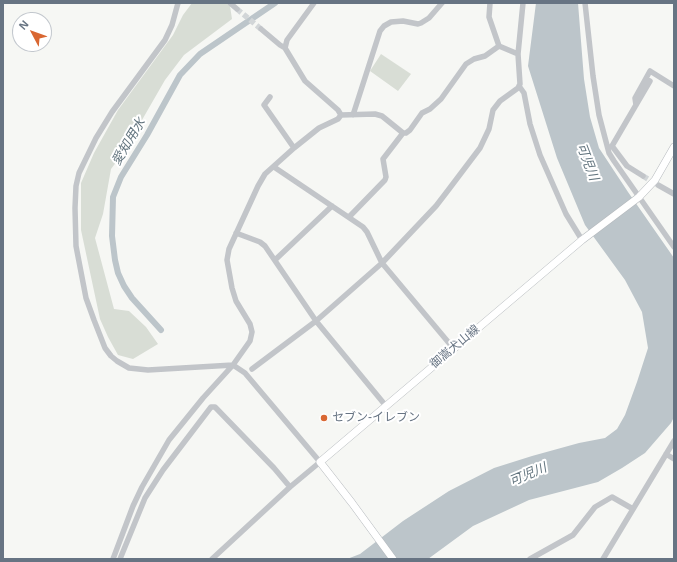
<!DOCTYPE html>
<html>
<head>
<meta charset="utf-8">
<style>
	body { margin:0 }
	#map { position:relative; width:677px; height:562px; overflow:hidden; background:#f6f7f4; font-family:Arial,sans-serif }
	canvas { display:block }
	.frame { position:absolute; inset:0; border:4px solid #677483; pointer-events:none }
	.north { position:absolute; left:12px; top:12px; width:40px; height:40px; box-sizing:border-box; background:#fff; border:1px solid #c2c7cd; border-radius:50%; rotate:311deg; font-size:11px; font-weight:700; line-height:16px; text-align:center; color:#677483 }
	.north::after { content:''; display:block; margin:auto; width:14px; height:18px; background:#d96732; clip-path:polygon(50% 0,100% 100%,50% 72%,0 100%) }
</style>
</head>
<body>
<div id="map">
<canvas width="677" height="562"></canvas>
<div class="frame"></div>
<div class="north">N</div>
</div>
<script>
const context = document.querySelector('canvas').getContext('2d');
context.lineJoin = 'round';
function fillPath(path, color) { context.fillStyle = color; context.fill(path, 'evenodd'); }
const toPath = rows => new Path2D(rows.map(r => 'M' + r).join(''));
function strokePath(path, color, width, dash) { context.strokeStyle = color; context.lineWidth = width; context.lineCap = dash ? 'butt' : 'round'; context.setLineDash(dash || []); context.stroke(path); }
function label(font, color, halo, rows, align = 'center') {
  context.font = font + ' Arial,"Noto Sans JP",sans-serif'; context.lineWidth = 4; context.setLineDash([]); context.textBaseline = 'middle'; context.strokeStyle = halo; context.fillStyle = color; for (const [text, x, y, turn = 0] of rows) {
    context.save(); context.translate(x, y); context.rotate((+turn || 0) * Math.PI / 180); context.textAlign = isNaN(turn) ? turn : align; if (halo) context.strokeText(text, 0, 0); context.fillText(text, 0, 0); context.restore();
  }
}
const green = toPath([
	[192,3,226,3,230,6,232,19,184,55,165,80,123,153,111,169,103,214,95,238,114,309,129,311,146,327,158,344,133,359,118,355,108,337,100,319,81,230,81,183,94,153,118,110,173,35,183,15],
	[381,54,411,74,398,91,370,71]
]);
const water = toPath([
	[536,3,578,3,584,79,590,117,599,148,628,192,674,258,674,417,671,423,645,453,622,468,598,482,529,500,473,526,428,559,347,559,360,554,403,521,449,491,494,468,532,456,579,443,605,438,617,429,625,415,637,382,648,348,642,312,625,280,585,225,557,158,528,66]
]);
const canal = toPath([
	[161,330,132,298,124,286,118,273,115,260,112,236,113,197,121,177,147,135,180,75,200,54,275,3]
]);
const minorTunnel = toPath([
	[237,9,261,29],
	[643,176,656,184]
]);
const minor = toPath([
	[178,3,172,25,165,40,112,112,96,138,79,173,76,186,75,208,76,246,86,298,94,320,105,348,111,356,117,361,129,368,148,370,233,365,245,373,320,462,290,487,212,559],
	[230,3,237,9],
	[490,3,489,17,499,46,518,54],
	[585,3,593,76,599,115,609,153,614,161,674,247],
	[261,29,280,45,285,48],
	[519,86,524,93,530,124,540,155,566,214,582,240],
	[270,97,264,105,294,148],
	[636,105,635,98,650,71,674,86],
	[341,115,375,114,382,116,403,133,406,133,410,130,422,113,430,109,441,99,466,64,474,59,485,56,499,46],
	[353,115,380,31,384,26,391,22,403,21,418,24,421,23,429,18,442,3],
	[643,176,627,166,612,146,650,81],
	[658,185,674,194],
	[349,217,385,180,386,177,383,159,403,133],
	[236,233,260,242,265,246,316,321,386,406],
	[275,260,332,206],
	[454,349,382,263,436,206,446,193,480,148,489,129,493,110,500,101,518,88,520,84,518,54,523,3],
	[252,369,316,321,382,263,367,232,363,227,274,167],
	[666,454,674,459],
	[113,559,133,506,142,487,169,440,203,398,233,365,250,341,252,332,250,324,236,301,232,288,227,260,229,249,258,186,265,174,294,148,319,128,338,119,341,115,338,110,305,81,285,48,287,40,314,3],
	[120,559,145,498,163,470,211,407,215,407,274,468,290,487],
	[530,559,573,535,595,507,612,497,633,509],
	[603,559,674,441]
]);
const major = toPath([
	[393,559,352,503,320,462,582,240,639,197,655,180,674,147]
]);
const markers = [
	[324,418,4,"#d96732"]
];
const streetNames = [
	["御嵩犬山線",455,347,-40]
];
const poiNames = [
	["セブン-イレブン",332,418]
];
const waterNames = [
	["愛知用水",129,142,-59],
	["可児川",587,162,69],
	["可児川",528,475,-23]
];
fillPath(green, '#d8ddd5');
fillPath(water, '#bcc5ca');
strokePath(canal, '#bcc5ca', 6);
strokePath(minorTunnel, '#d2d6d8', 5.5, [5.5, 3]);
strokePath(major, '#b5b9bd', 8);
strokePath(minor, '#c2c5c9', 5.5);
strokePath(major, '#fff', 7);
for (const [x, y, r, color] of markers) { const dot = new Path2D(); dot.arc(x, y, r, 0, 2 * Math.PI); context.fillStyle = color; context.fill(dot); strokePath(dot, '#fff', 1.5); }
label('12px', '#677483', '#fff', streetNames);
label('12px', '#677483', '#fff', poiNames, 'left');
label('italic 13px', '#63757f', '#fff', waterNames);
</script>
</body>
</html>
